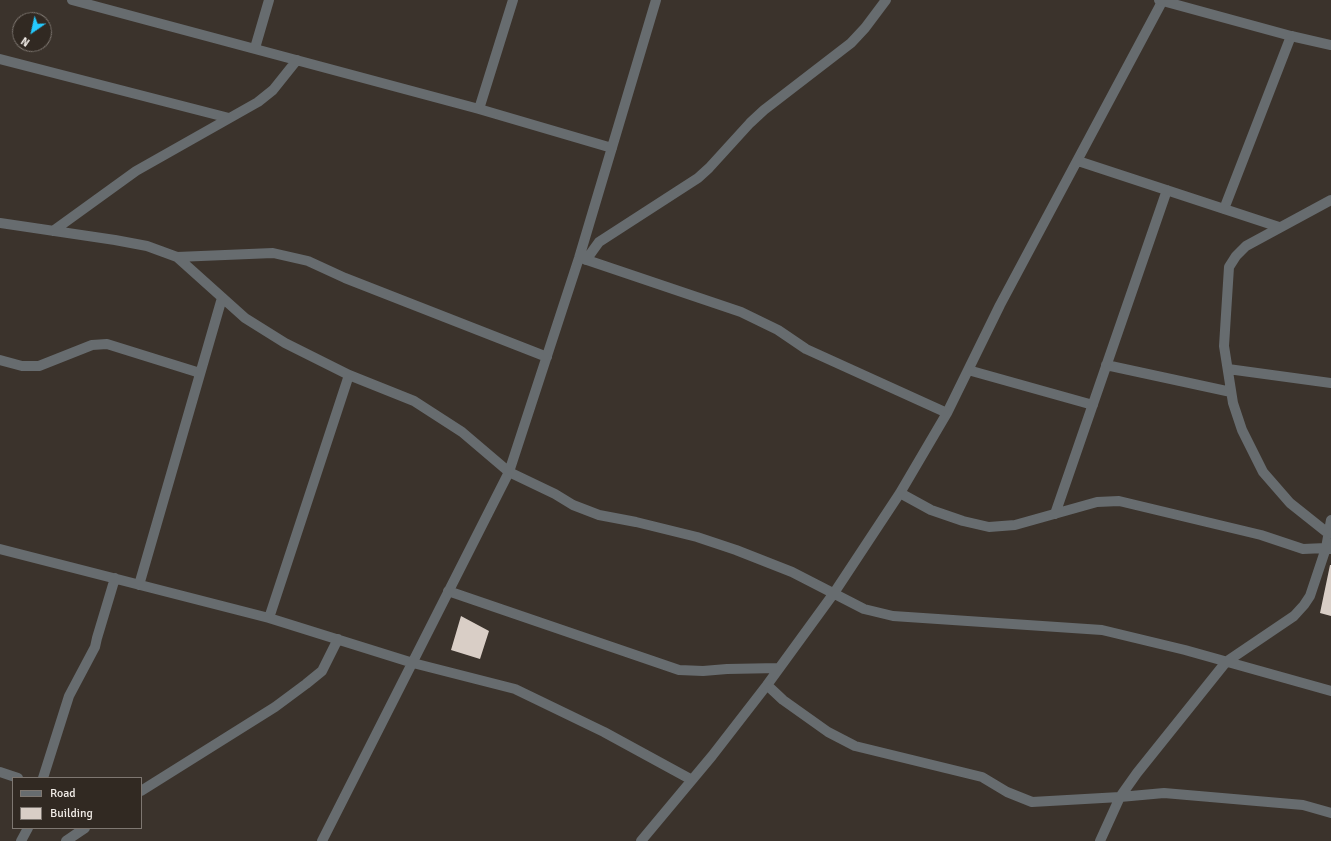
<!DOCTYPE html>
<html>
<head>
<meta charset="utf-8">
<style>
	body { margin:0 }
	#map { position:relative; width:1331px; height:841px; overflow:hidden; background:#3b332c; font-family:Signika,sans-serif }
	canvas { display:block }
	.legend { position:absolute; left:12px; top:777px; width:130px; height:52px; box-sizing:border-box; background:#312922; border:1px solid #7e7771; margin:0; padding:5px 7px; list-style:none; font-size:12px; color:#f1ece7 }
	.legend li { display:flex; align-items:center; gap:8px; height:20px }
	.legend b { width:20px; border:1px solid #7e7771 }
	.north { position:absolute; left:12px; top:12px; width:40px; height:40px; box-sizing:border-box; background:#312922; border:1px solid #7e7771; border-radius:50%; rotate:214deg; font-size:11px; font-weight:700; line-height:16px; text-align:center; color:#f1ece7 }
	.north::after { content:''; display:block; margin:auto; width:14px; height:18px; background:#24c9fe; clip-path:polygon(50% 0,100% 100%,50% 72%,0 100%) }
</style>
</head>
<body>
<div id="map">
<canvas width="1331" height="841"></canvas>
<ul class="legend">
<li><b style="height:5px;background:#676c6f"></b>Road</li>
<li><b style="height:11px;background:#d9cec6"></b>Building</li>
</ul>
<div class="north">N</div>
</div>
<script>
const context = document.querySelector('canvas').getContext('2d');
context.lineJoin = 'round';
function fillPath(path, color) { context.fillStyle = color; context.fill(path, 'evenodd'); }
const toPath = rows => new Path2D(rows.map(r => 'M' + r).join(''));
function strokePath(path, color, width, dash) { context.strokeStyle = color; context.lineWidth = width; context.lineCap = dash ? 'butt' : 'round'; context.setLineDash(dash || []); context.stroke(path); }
const building = toPath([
	[1330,565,1331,565,1331,616,1320,613],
	[461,616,489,631,480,659,451,650]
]);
const minor = toPath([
	[72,0,479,109,612,148],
	[255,48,269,0],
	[0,59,229,118],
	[479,109,513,0],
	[1078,161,1279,227],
	[1224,209,1291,36],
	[0,223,115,240,147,246,177,257,245,318,285,343,349,375,414,401,462,432,509,472,555,494,573,505,599,515,636,522,697,537,736,550,792,572,864,609,893,616,1102,630,1185,650,1331,691],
	[53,231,136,171,258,102,273,90,297,60],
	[177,257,273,253,308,261,345,278,547,357],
	[581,258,741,312,778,330,806,349,947,413],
	[586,260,599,242,698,178,709,168,750,123,764,110,851,43,865,28,886,0],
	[0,360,22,366,39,366,92,345,107,344,200,373],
	[1106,365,1231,392],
	[1228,369,1331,383],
	[968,370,1093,405],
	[900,493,931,510,963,521,989,527,1015,525,1097,502,1119,501,1261,535,1303,549,1326,548,1331,549],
	[1055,514,1167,190],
	[1329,534,1290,503,1263,472,1242,430,1233,403,1224,346,1229,267,1236,256,1246,246,1331,200],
	[0,549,269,618,413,663,515,689,604,732,692,780],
	[139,585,222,298],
	[448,591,679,670,703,671,727,669,779,668],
	[269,618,349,375],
	[767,685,783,700,828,732,855,746,982,777,1007,792,1032,802,1120,797,1164,793,1303,805,1331,813],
	[0,772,18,778],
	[43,778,69,696,95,647,97,638,115,578],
	[141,791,275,707,306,684,322,671,338,639],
	[21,841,28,828],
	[66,841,85,828],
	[322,841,509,472,579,258,656,0],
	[641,841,712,756,767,685,834,593,900,493,947,413,1000,305,1163,0],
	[1100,841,1120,797,1137,773,1226,662,1294,616,1304,605,1310,596,1326,548,1331,520]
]);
const tertiary = toPath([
	[1159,0,1291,36,1331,45]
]);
fillPath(building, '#d9cec6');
strokePath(minor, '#676c6f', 10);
strokePath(tertiary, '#676c6f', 10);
</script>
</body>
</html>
